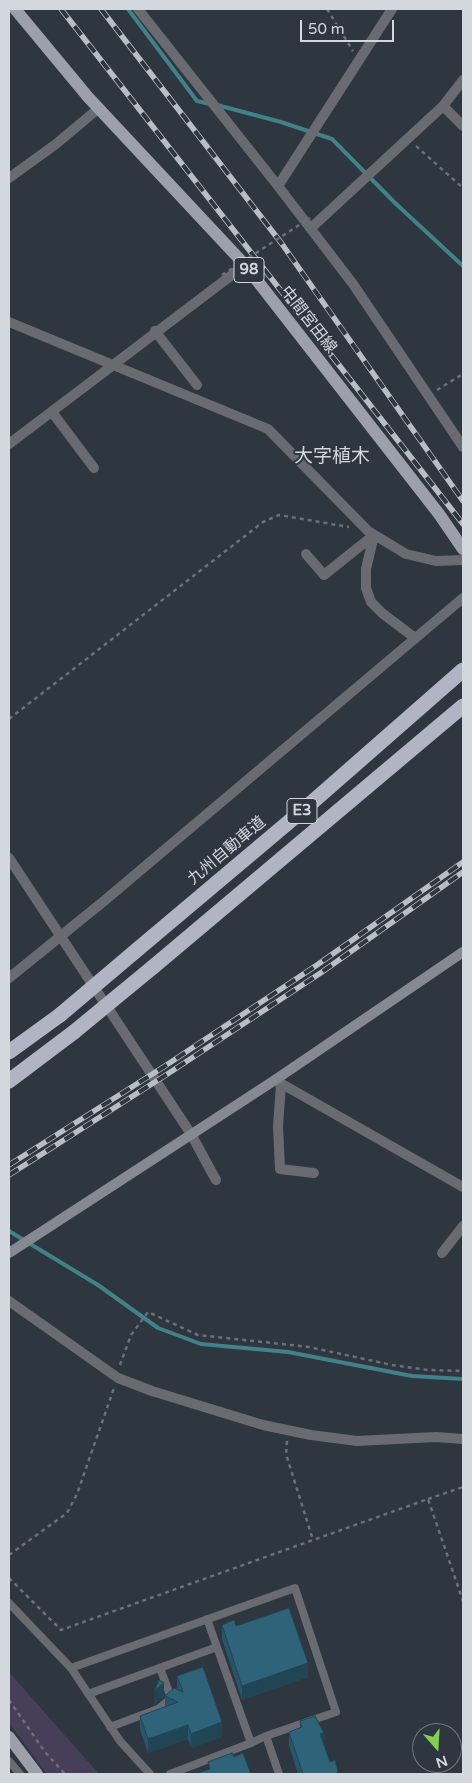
<!DOCTYPE html>
<html>
<head>
<meta charset="utf-8">
<style>
	body { margin:0 }
	#map { position:relative; width:472px; height:1783px; overflow:hidden; background:#2e3640; font-family:"Varela Round",sans-serif }
	canvas { display:block }
	.frame { position:absolute; inset:0; border:10px solid #d2d8de; pointer-events:none }
	.north { position:absolute; left:412px; top:1723px; width:50px; height:50px; box-sizing:border-box; background:#2e3640; border:1px solid #70777f; border-radius:50%; rotate:161deg; font-size:14px; font-weight:700; line-height:20px; text-align:center; color:#d2d8de }
	.north::after { content:''; display:block; margin:auto; width:18px; height:22px; background:#83d04e; clip-path:polygon(50% 0,100% 100%,50% 72%,0 100%) }
	.scale { position:absolute; left:300px; top:20px; width:94px; height:22px; box-sizing:border-box; border:2px solid #d2d8de; border-top:0; padding-left:6px; font-size:15px; line-height:18px; white-space:nowrap; color:#d2d8de; -webkit-text-stroke:4px #2e3640; paint-order:stroke }
</style>
</head>
<body>
<div id="map">
<canvas width="472" height="1783"></canvas>
<div class="frame"></div>
<div class="north">N</div>
<div class="scale">50 m</div>
</div>
<script>
const context = document.querySelector('canvas').getContext('2d');
context.lineJoin = 'round';
function fillPath(path, color) { context.fillStyle = color; context.fill(path, 'evenodd'); }
const shape = rows => new Path2D(rows.map(r => 'M' + r).join(''));
function trace(path, color, width, dash) { context.strokeStyle = color; context.lineWidth = width; context.lineCap = dash ? 'butt' : 'round'; context.setLineDash(dash || []); context.stroke(path); }
function drawText(font, color, halo, rows, align = 'center') {
  context.font = font + ' "Varela Round","Noto Sans JP",sans-serif'; context.lineWidth = 4; context.setLineDash([]); context.textBaseline = 'middle'; context.strokeStyle = halo; context.fillStyle = color; for (const [text, x, y, turn = 0] of rows) {
    context.save(); context.translate(x, y); context.rotate((+turn || 0) * Math.PI / 180); context.textAlign = isNaN(turn) ? turn : align; if (halo) context.strokeText(text, 0, 0); context.fillText(text, 0, 0); context.restore();
  }
}
const green = shape([
	[9,1672,99,1774,47,1774,9,1723]
]);
const stream = shape([
	[128,9,197,101,210,104],
	[217,105,281,122,332,139,394,202,463,266],
	[9,1231,98,1285,158,1328,201,1344,288,1352,412,1376,463,1379]
]);
const path = shape([
	[327,9,353,51],
	[416,146,463,188],
	[437,390,463,374],
	[9,719,263,522,279,515,349,527],
	[120,1365,131,1335,148,1312,198,1335,309,1347,392,1365,428,1370,463,1371],
	[287,1441,286,1454,313,1540],
	[428,1499,463,1487],
	[9,1555,67,1513,77,1494,114,1388],
	[9,1578,61,1630,428,1499,463,1601],
	[9,1700,45,1752,65,1774]
]);
const lane = shape([
	[9,1603,71,1668,295,1588,336,1712,266,1736,279,1774],
	[207,1619,251,1743,266,1736],
	[71,1668,120,1741,150,1774],
	[88,1694,217,1647],
	[110,1727,158,1709,169,1700,170,1695,160,1668],
	[9,1761,20,1774],
	[170,1774,251,1743]
]);
const street = shape([
	[138,9,278,186,353,284,463,447],
	[443,106,463,126],
	[9,178,56,144,99,108],
	[278,186,392,9],
	[311,228,443,106,463,80],
	[9,322,268,429,368,531,406,554,436,561,463,560],
	[155,331,197,385],
	[52,412,94,468],
	[9,444,245,265],
	[374,535,366,569,366,588,371,602,382,613,415,638],
	[306,554,324,575,374,535],
	[9,858,191,1134,216,1180],
	[9,978,104,901,463,598],
	[275,1080,463,1187],
	[281,1084,278,1126,280,1169,314,1173],
	[442,1253,463,1226],
	[9,1301,118,1378,152,1391,263,1425,311,1435,357,1441,436,1437,463,1439]
]);
const secondary = shape([
	[9,1253,275,1080,463,952]
]);
const primary = shape([
	[15,9,88,97,245,265,439,514,463,549],
	[9,1737,37,1774]
]);
const highway = shape([
	[138,949,309,805,463,670],
	[153,967,463,706],
	[9,1052,60,1015],
	[9,1081,74,1032]
]);
const rail = shape([
	[61,9,463,524],
	[101,9,282,244,463,501],
	[9,1165,165,1066,317,965,463,862],
	[9,1175,169,1073,322,972,463,872]
]);
const pathBridge = shape([
	[222,275,310,218]
]);
const highwayBridge = shape([
	[60,1015,138,949],
	[74,1032,153,967]
]);
const wall = shape([
	[222,1625,236,1626,308,1677,242,1700,222,1639],
	[177,1676,222,1737,191,1748,188,1739,148,1753,140,1730,140,1716,165,1707,165,1696,177,1689],
	[300,1721,324,1744,330,1762,338,1774,298,1774,289,1746,289,1732,300,1728]
]);
const shadedWall = shape([
	[308,1663,308,1677,242,1700,242,1686],
	[164,1683,164,1697,154,1705,154,1691],
	[222,1722,222,1737,191,1748,191,1734],
	[188,1725,188,1739,148,1753,148,1739],
	[324,1733,324,1747,320,1734]
]);
const building = shape([
	[289,1608,308,1663,242,1686,222,1625,234,1620,236,1626,289,1608],
	[203,1667,222,1722,191,1734,188,1725,148,1739,140,1716,178,1702,165,1696,174,1688,183,1692,177,1676,203,1667],
	[159,1680,164,1683,154,1691,159,1680],
	[315,1716,324,1733,320,1734,330,1762,335,1760,338,1771,336,1774,303,1774,289,1732,302,1727,300,1721,315,1716],
	[232,1753,234,1757,243,1753,251,1774,194,1774,210,1769,208,1762,232,1753]
]);
const shields = [
	[249,270,30],
	[302,811,30]
];
const shieldNames = [
	["98",249,270],
	["E3",302,811]
];
const streetNames = [
	["中間宮田線",308,320,52],
	["九州自動車道",227,851,-40]
];
const quarterNames = [
	["大字植木",332,457]
];
fillPath(green, '#473e5a');
trace(stream, '#418188', 4);
trace(path, '#6a7179', 2.5, [4, 4]);
trace(lane, '#6a6b71', 8);
trace(street, '#6a6b71', 10);
trace(secondary, '#878992', 10);
trace(primary, '#9d9fab', 12);
trace(highway, '#b1b4c2', 15);
trace(rail, '#b8bec4', 5.5);
trace(rail, '#2e3640', 4, [11]);
trace(pathBridge, '#6a7179', 2.5, [4, 4]);
trace(highwayBridge, '#b1b4c2', 15);
fillPath(wall, '#285569');
fillPath(shadedWall, '#204555');
fillPath(building, '#2e637a');
trace(building, '#204555', 1);
for (const [x, y, w] of shields) { const box = new Path2D(); box.roundRect(x - w / 2, y - 12.5, w, 25, 4); context.fillStyle = '#2e3640'; context.fill(box); trace(box, '#d2d8de', 1); }
drawText('bold 15px', '#d2d8de', null, shieldNames);
drawText('16px', '#d2d8de', '#2e3640', streetNames);
drawText('19px', '#d2d8de', '#2e3640', quarterNames);
</script>
</body>
</html>
